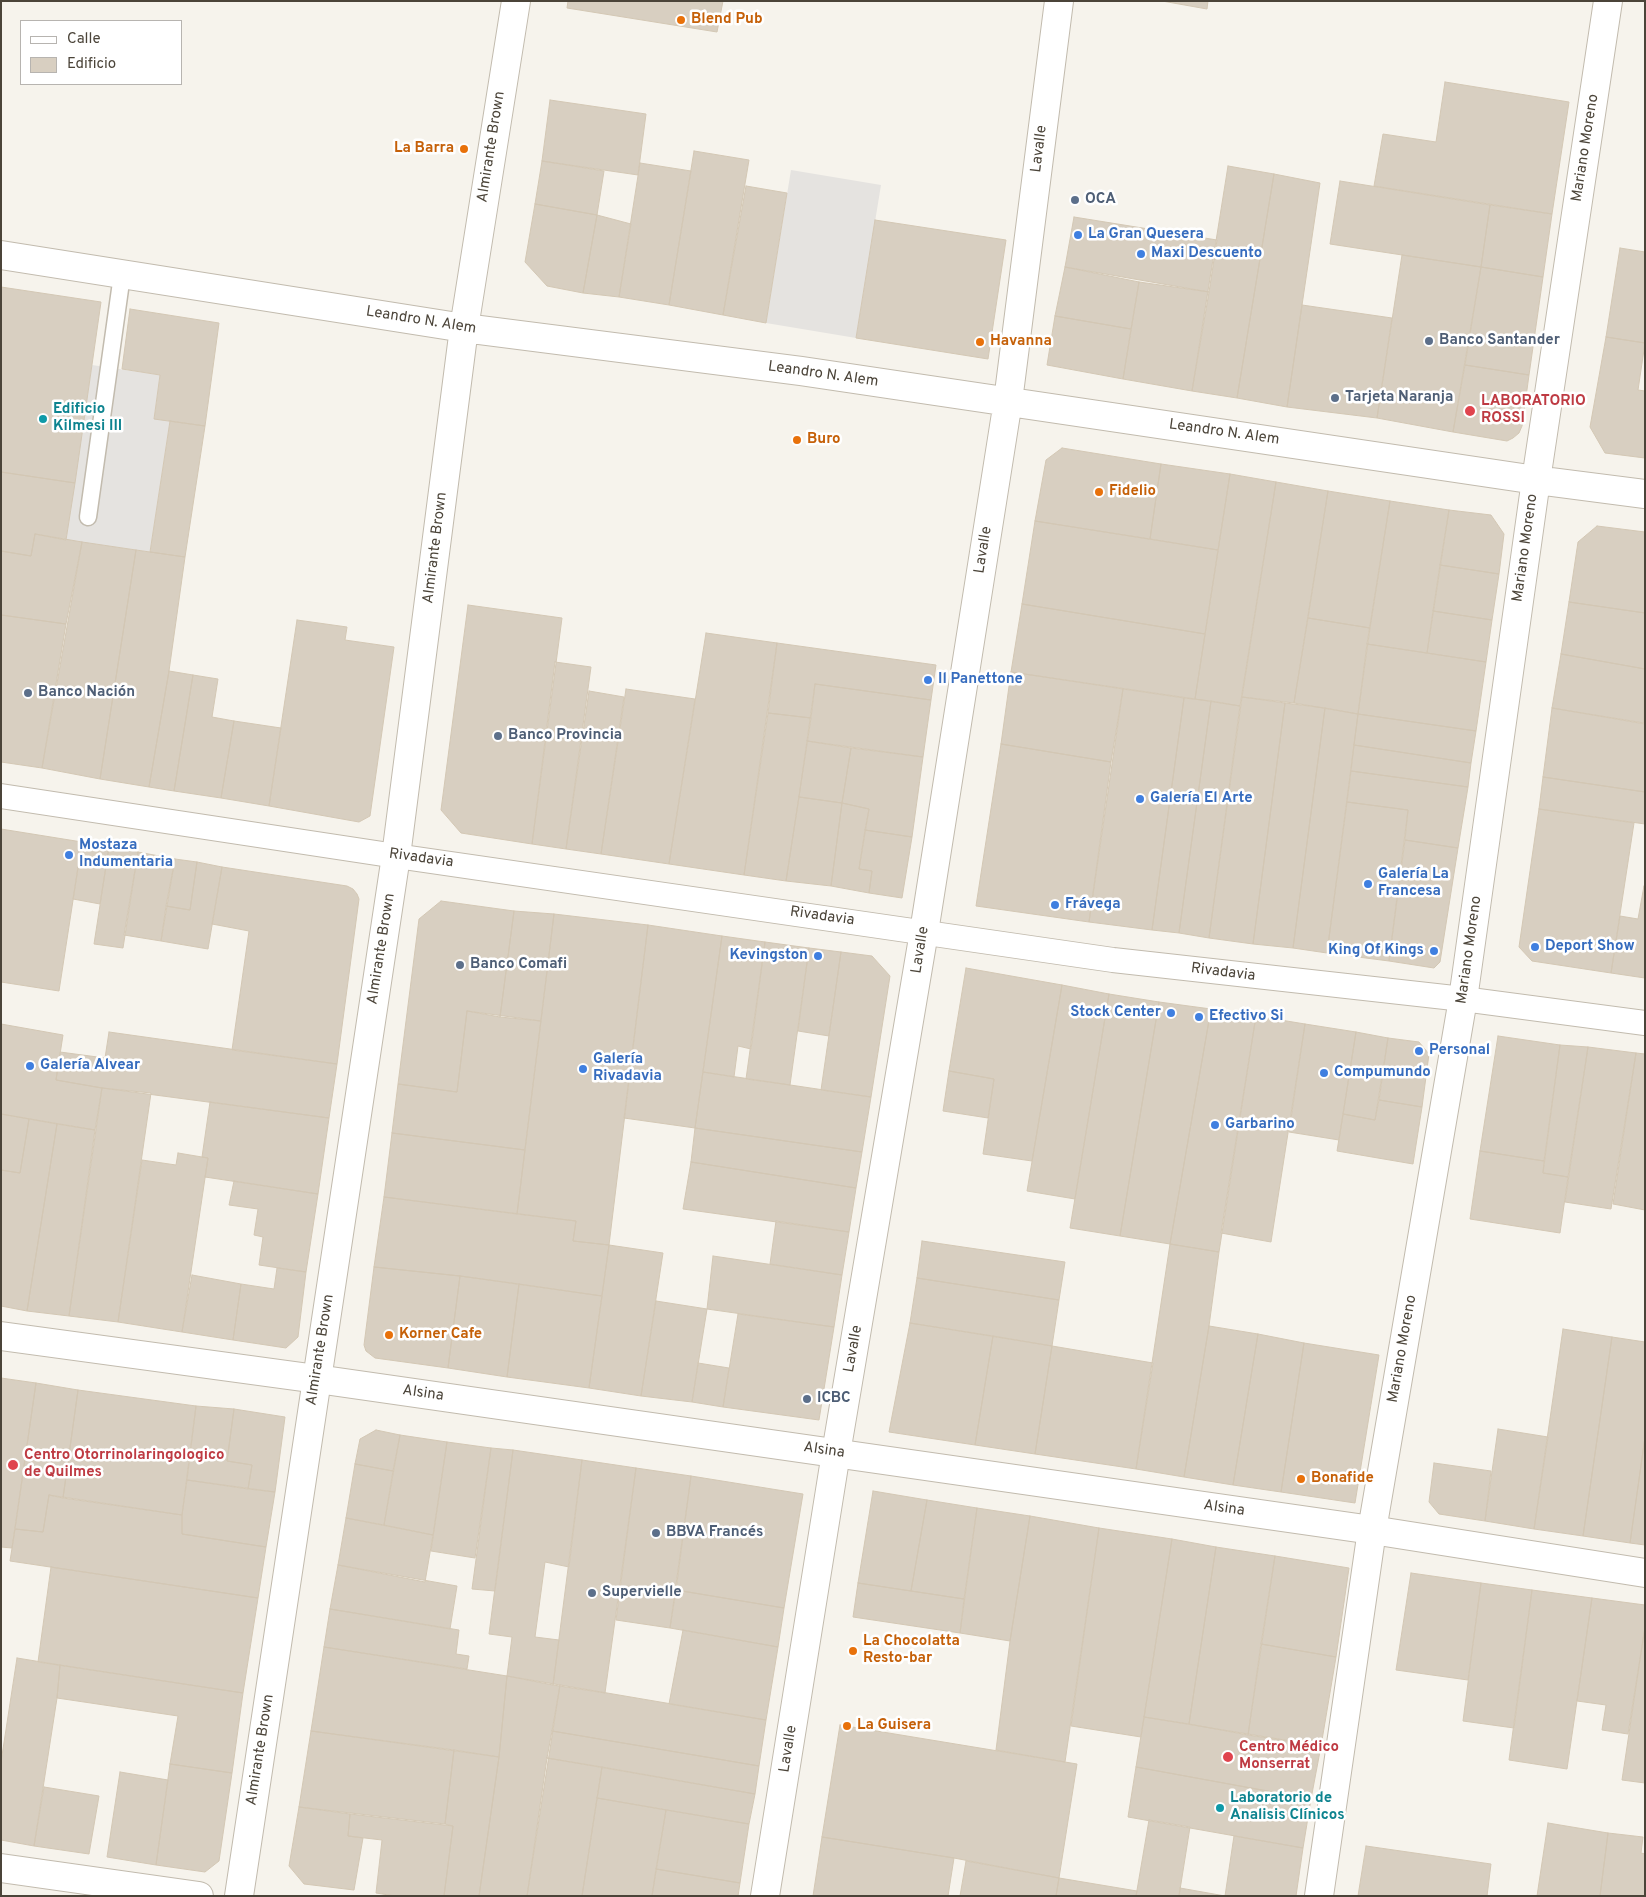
<!DOCTYPE html>
<html>
<head>
<meta charset="utf-8">
<style>
	body { margin:0 }
	#map { position:relative; width:1646px; height:1897px; overflow:hidden; background:#f6f3ec; font-family:Overpass,sans-serif }
	canvas { display:block }
	.frame { position:absolute; inset:0; border:2px solid #4b4439; pointer-events:none }
	.legend { position:absolute; left:20px; top:20px; width:162px; height:65px; box-sizing:border-box; background:#fff; border:1px solid #b7b4b0; margin:0; padding:6px 9px; list-style:none; font-size:15px; color:#4b4439 }
	.legend li { display:flex; align-items:center; gap:10px; height:25px }
	.legend b { width:25px; border:1px solid #b7b4b0 }
</style>
</head>
<body>
<div id="map">
<canvas width="1646" height="1897"></canvas>
<div class="frame"></div>
<ul class="legend">
<li><b style="height:6px;background:#fff"></b>Calle</li>
<li><b style="height:14px;background:#d8cfc1"></b>Edificio</li>
</ul>
</div>
<script>
const context = document.querySelector('canvas').getContext('2d');
context.lineJoin = 'round';
function fillPath(path, color) { context.fillStyle = color; context.fill(path, 'evenodd'); }
const shape = rows => new Path2D(rows.map(r => 'M' + r).join(''));
function trace(path, color, width, dash) { context.strokeStyle = color; context.lineWidth = width; context.lineCap = dash ? 'butt' : 'round'; context.setLineDash(dash || []); context.stroke(path); }
function drawText(font, color, halo, rows, align = 'center') {
  context.font = font + ' Overpass,sans-serif'; context.lineWidth = 5; context.setLineDash([]); context.textBaseline = 'middle'; context.strokeStyle = halo; context.fillStyle = color; for (const [text, x, y, turn = 0] of rows) {
    context.save(); context.translate(x, y); context.rotate((+turn || 0) * Math.PI / 180); context.textAlign = isNaN(turn) ? turn : align; if (halo) context.strokeText(text, 0, 0); context.fillText(text, 0, 0); context.restore();
  }
}
const parking = shape([
	[791,170,881,185,856,338,766,323],
	[92,365,160,375,154,418,170,421,150,552,66,540]
]);
const building = shape([
	[568,1,723,1,717,32,567,8,568,1],
	[1162,1,1208,1,1207,9,1162,1],
	[1445,82,1569,102,1552,214,1374,186,1383,134,1436,142,1445,82],
	[550,100,646,114,638,175,542,161,550,100],
	[694,151,749,160,723,315,669,305,694,151],
	[542,161,604,171,597,215,535,204,542,161],
	[640,163,691,171,669,305,619,297,640,163],
	[1228,166,1274,174,1237,398,1192,391,1228,166],
	[1274,174,1320,183,1287,407,1237,398,1274,174],
	[1340,181,1490,205,1481,267,1330,244,1340,181],
	[746,186,787,193,766,323,723,315,746,186],
	[535,204,597,215,583,293,547,286,525,262,535,204],
	[1490,205,1552,214,1543,277,1481,267,1490,205],
	[597,215,631,224,619,297,583,293,597,215],
	[1074,217,1217,240,1209,292,1065,267,1074,217],
	[875,220,1006,240,988,359,856,338,875,220],
	[1620,248,1645,252,1645,343,1606,337,1620,248],
	[1402,255,1481,267,1453,432,1377,418,1402,255],
	[1065,267,1139,282,1131,329,1055,316,1065,267],
	[1481,267,1543,277,1529,375,1465,365,1481,267],
	[1139,282,1209,292,1192,391,1123,379,1139,282],
	[1,287,101,302,75,483,1,472,1,287],
	[1302,305,1392,318,1377,418,1287,407,1302,305],
	[130,309,219,323,205,426,154,419,160,375,122,369,130,309],
	[1055,316,1131,329,1123,379,1047,365,1055,316],
	[1606,337,1645,343,1638,390,1645,391,1645,458,1605,453,1590,427,1606,337],
	[1465,365,1529,375,1522,426,1519,433,1513,438,1507,441,1453,432,1465,365],
	[170,421,205,426,185,557,150,552,170,421],
	[1062,448,1161,464,1150,539,1035,521,1046,460,1062,448],
	[1161,464,1230,474,1218,550,1150,539,1161,464],
	[1,472,75,483,66,540,35,534,31,556,1,551,1,472],
	[1230,474,1276,482,1240,706,1195,699,1230,474],
	[1276,482,1328,491,1294,703,1242,697,1276,482],
	[1328,491,1390,501,1370,628,1308,618,1328,491],
	[1390,501,1449,510,1427,653,1367,644,1390,501],
	[1449,510,1491,515,1504,534,1499,574,1440,565,1449,510],
	[1035,521,1218,550,1205,634,1022,604,1035,521],
	[1597,526,1645,532,1645,613,1569,602,1578,542,1597,526],
	[35,534,82,542,66,624,1,615,1,551,31,556,35,534],
	[82,542,136,550,100,779,42,768,82,542],
	[136,550,185,557,169,671,149,787,100,779,136,550],
	[1440,565,1499,574,1492,620,1433,611,1440,565],
	[1569,602,1645,613,1645,669,1561,654,1569,602],
	[1022,604,1205,634,1195,699,1011,672,1022,604],
	[468,605,562,618,532,844,461,833,441,810,468,605],
	[1433,611,1492,620,1486,662,1427,653,1433,611],
	[1,615,66,624,42,768,1,762,1,615],
	[1308,618,1370,628,1358,714,1294,703,1308,618],
	[297,620,347,627,345,640,394,647,370,816,359,822,269,806,297,620],
	[706,633,777,643,744,875,669,864,706,633],
	[777,643,936,665,931,700,815,684,811,718,768,713,777,643],
	[1367,644,1486,662,1476,731,1358,714,1367,644],
	[1561,654,1645,669,1644,723,1552,708,1561,654],
	[555,662,591,667,566,849,532,844,555,662],
	[169,671,193,675,174,791,149,787,169,671],
	[1011,672,1123,689,1111,762,1001,744,1011,672],
	[193,675,218,679,212,717,234,721,221,798,174,791,193,675],
	[815,684,931,700,923,757,807,741,815,684],
	[626,689,695,699,669,864,601,854,626,689],
	[1123,689,1184,698,1152,930,1089,922,1123,689],
	[589,691,624,697,601,854,566,849,589,691],
	[1242,697,1285,703,1253,944,1209,938,1242,697],
	[1184,698,1211,701,1179,933,1152,930,1184,698],
	[1211,701,1240,706,1209,938,1179,933,1211,701],
	[1285,703,1325,708,1293,948,1253,944,1285,703],
	[1325,708,1358,714,1327,953,1293,948,1325,708],
	[1552,708,1645,724,1645,792,1543,777,1552,708],
	[768,713,811,718,786,881,744,875,768,713],
	[1358,714,1476,731,1471,763,1354,745,1358,714],
	[234,721,281,728,269,806,221,798,234,721],
	[807,741,851,748,842,803,799,797,807,741],
	[1001,744,1111,762,1089,922,976,906,1001,744],
	[1354,745,1471,763,1468,787,1351,771,1354,745],
	[851,748,923,757,912,837,865,830,869,809,842,803,851,748],
	[1351,771,1468,787,1458,848,1405,840,1408,810,1347,802,1351,771],
	[1543,777,1645,792,1645,824,1539,809,1543,777],
	[799,797,842,803,831,886,786,881,799,797],
	[1347,802,1408,810,1389,961,1327,953,1347,802],
	[842,803,869,809,859,869,872,871,869,893,831,886,842,803],
	[1539,809,1634,823,1611,973,1532,961,1519,947,1539,809],
	[1,829,82,842,59,991,1,982,1,829],
	[865,830,912,837,902,898,869,893,872,871,859,869,865,830],
	[1405,840,1458,848,1440,962,1434,968,1389,961,1405,840],
	[82,842,109,847,100,904,73,899,82,842],
	[109,847,138,852,123,948,94,944,109,847],
	[138,852,175,859,161,941,124,935,138,852],
	[175,859,197,862,190,910,166,906,175,859],
	[197,862,222,867,208,949,161,941,166,906,190,910,197,862],
	[222,867,347,886,353,889,357,894,359,899,337,1064,232,1050,249,931,212,924,222,867],
	[1644,886,1645,978,1611,973,1620,916,1638,919,1644,886],
	[441,901,514,911,500,1017,467,1011,457,1092,398,1084,419,919,441,901],
	[514,911,554,914,541,1021,500,1017,514,911],
	[554,914,648,925,609,1245,573,1241,576,1221,517,1214,554,914],
	[648,925,722,936,695,1128,624,1118,648,925],
	[722,936,765,942,751,1049,738,1046,734,1077,703,1072,722,936],
	[765,942,809,948,790,1085,746,1079,765,942],
	[809,948,841,952,829,1036,798,1031,809,948],
	[841,952,872,956,890,976,871,1097,821,1090,841,952],
	[966,968,1062,985,1032,1161,983,1154,994,1079,949,1071,966,968],
	[1062,985,1109,994,1075,1199,1027,1191,1062,985],
	[1109,994,1159,1002,1120,1236,1070,1228,1109,994],
	[1159,1002,1211,1009,1170,1244,1120,1236,1159,1002],
	[1211,1009,1256,1016,1219,1252,1170,1244,1211,1009],
	[467,1011,541,1021,525,1150,392,1133,398,1084,457,1092,467,1011],
	[1256,1016,1305,1024,1271,1242,1221,1233,1256,1016],
	[1,1024,63,1035,56,1080,102,1088,95,1130,1,1114,1,1024],
	[1305,1024,1356,1032,1339,1140,1289,1132,1305,1024],
	[109,1032,337,1064,329,1118,102,1088,56,1080,60,1052,105,1058,109,1032],
	[1356,1032,1388,1038,1375,1120,1343,1114,1356,1032],
	[1498,1036,1560,1045,1544,1161,1480,1151,1498,1036],
	[1388,1038,1419,1042,1429,1054,1422,1107,1379,1100,1388,1038],
	[1560,1045,1588,1047,1568,1177,1543,1173,1560,1045],
	[1588,1047,1636,1053,1611,1209,1565,1202,1588,1047],
	[1636,1053,1645,1054,1645,1210,1613,1204,1636,1053],
	[949,1071,994,1079,988,1118,943,1111,949,1071],
	[703,1072,871,1097,862,1152,695,1128,703,1072],
	[102,1088,151,1093,118,1322,69,1316,102,1088],
	[1379,1100,1422,1107,1413,1164,1337,1151,1343,1114,1375,1120,1379,1100],
	[210,1102,329,1118,318,1194,205,1177,208,1158,202,1157,210,1102],
	[1,1114,29,1119,20,1173,1,1170,1,1114],
	[29,1119,57,1124,27,1311,1,1306,1,1170,20,1173,29,1119],
	[57,1124,95,1130,69,1316,27,1311,57,1124],
	[695,1128,862,1152,856,1188,691,1162,695,1128],
	[392,1133,525,1150,517,1214,384,1197,392,1133],
	[1480,1151,1544,1161,1543,1173,1568,1177,1560,1233,1470,1219,1480,1151],
	[178,1153,208,1158,182,1332,118,1322,142,1160,176,1165,178,1153],
	[691,1162,856,1188,849,1232,683,1209,691,1162],
	[234,1181,318,1194,306,1272,259,1265,263,1237,254,1235,258,1209,229,1205,234,1181],
	[384,1197,576,1221,573,1241,609,1245,602,1296,460,1276,374,1267,384,1197],
	[776,1221,849,1232,842,1275,770,1264,776,1221],
	[922,1241,1065,1262,1059,1300,917,1278,922,1241],
	[1170,1244,1219,1252,1209,1326,1184,1477,1136,1469,1170,1244],
	[609,1245,663,1253,641,1396,589,1388,609,1245],
	[713,1256,842,1275,834,1327,707,1309,713,1256],
	[374,1267,460,1276,448,1368,375,1358,366,1351,364,1345,374,1267],
	[277,1268,306,1272,298,1337,286,1348,233,1340,241,1284,274,1289,277,1268],
	[192,1275,241,1284,233,1340,182,1332,192,1275],
	[460,1276,519,1284,507,1377,448,1368,460,1276],
	[917,1278,1059,1300,1052,1346,910,1323,917,1278],
	[519,1284,602,1296,589,1388,507,1377,519,1284],
	[656,1301,707,1309,692,1402,641,1396,656,1301],
	[738,1314,834,1327,819,1420,723,1407,738,1314],
	[910,1323,993,1336,975,1445,889,1432,910,1323],
	[1209,1326,1258,1334,1233,1485,1184,1477,1209,1326],
	[1563,1329,1612,1337,1583,1536,1534,1529,1563,1329],
	[1258,1334,1304,1343,1281,1492,1233,1485,1258,1334],
	[993,1336,1052,1346,1035,1454,975,1445,993,1336],
	[1612,1337,1645,1342,1645,1437,1630,1543,1583,1536,1612,1337],
	[1304,1343,1379,1355,1355,1503,1281,1492,1304,1343],
	[1052,1346,1153,1363,1136,1469,1035,1454,1052,1346],
	[698,1363,729,1368,723,1407,692,1402,698,1363],
	[1,1378,36,1383,12,1548,1,1547,1,1378],
	[36,1383,78,1390,63,1498,49,1495,43,1532,15,1529,36,1383],
	[78,1390,196,1406,182,1515,63,1498,78,1390],
	[196,1406,234,1409,227,1461,252,1465,248,1489,187,1480,196,1406],
	[234,1409,285,1417,275,1492,248,1489,252,1465,227,1461,234,1409],
	[1498,1429,1548,1437,1534,1529,1485,1521,1498,1429],
	[376,1430,400,1435,393,1471,355,1464,360,1439,376,1430],
	[400,1435,447,1442,433,1535,384,1525,400,1435],
	[1645,1437,1645,1545,1630,1543,1645,1437],
	[447,1442,491,1448,475,1558,431,1551,447,1442],
	[491,1448,513,1450,495,1591,472,1589,491,1448],
	[513,1450,582,1460,569,1567,545,1562,535,1637,559,1640,553,1685,507,1676,512,1637,489,1634,513,1450],
	[582,1460,636,1468,605,1693,553,1685,582,1460],
	[1434,1463,1491,1471,1485,1521,1439,1514,1429,1502,1434,1463],
	[355,1464,393,1471,384,1525,346,1518,355,1464],
	[636,1468,691,1476,670,1628,616,1620,636,1468],
	[691,1476,803,1494,784,1608,676,1590,691,1476],
	[187,1480,275,1492,266,1547,182,1534,182,1515,187,1480],
	[873,1491,927,1500,911,1591,858,1583,873,1491],
	[49,1495,182,1515,182,1534,266,1547,258,1598,10,1561,15,1529,43,1532,49,1495],
	[927,1500,977,1508,964,1599,911,1591,927,1500],
	[977,1508,1030,1516,1010,1641,960,1633,977,1508],
	[1030,1516,1099,1528,1065,1762,996,1750,1010,1641,1030,1516],
	[346,1518,433,1535,425,1582,338,1565,346,1518],
	[1099,1528,1172,1539,1141,1737,1071,1726,1099,1528],
	[1172,1539,1216,1547,1189,1724,1144,1717,1172,1539],
	[1216,1547,1275,1556,1248,1735,1189,1724,1216,1547],
	[1275,1556,1349,1568,1336,1657,1261,1644,1275,1556],
	[338,1565,457,1586,450,1629,330,1609,338,1565],
	[51,1567,258,1598,243,1693,38,1662,51,1567],
	[1411,1573,1481,1583,1468,1680,1396,1670,1411,1573],
	[858,1583,964,1599,960,1633,853,1617,858,1583],
	[1481,1583,1532,1590,1514,1728,1463,1721,1481,1583],
	[676,1590,784,1608,778,1647,670,1628,676,1590],
	[1532,1590,1592,1598,1567,1769,1509,1760,1532,1590],
	[1592,1598,1645,1605,1645,1627,1628,1734,1602,1730,1606,1705,1577,1701,1592,1598],
	[330,1609,459,1630,456,1654,469,1656,467,1669,324,1647,330,1609],
	[1645,1627,1645,1783,1622,1780,1645,1627],
	[683,1630,778,1647,766,1720,669,1704,683,1630],
	[1261,1644,1336,1657,1321,1746,1248,1735,1261,1644],
	[324,1647,507,1676,499,1757,311,1731,324,1647],
	[17,1658,60,1665,57,1698,34,1846,1,1840,1,1762,17,1658],
	[60,1665,243,1693,232,1773,170,1764,178,1716,57,1698,60,1665],
	[507,1676,560,1685,527,1896,479,1896,499,1757,507,1676],
	[560,1685,766,1720,759,1766,552,1731,560,1685],
	[1144,1717,1321,1746,1311,1799,1136,1767,1144,1717],
	[840,1725,1077,1764,1059,1878,954,1858,822,1837,840,1725],
	[311,1731,454,1750,445,1824,299,1807,311,1731],
	[552,1731,759,1766,755,1794,547,1758,552,1731],
	[454,1750,499,1757,479,1896,444,1896,453,1826,445,1824,454,1750],
	[547,1758,602,1767,582,1896,527,1896,547,1758],
	[170,1764,232,1773,219,1861,205,1872,156,1865,170,1764],
	[602,1767,755,1794,749,1824,597,1798,602,1767],
	[1136,1767,1311,1799,1303,1848,1128,1817,1136,1767],
	[120,1772,168,1780,156,1865,107,1857,120,1772],
	[44,1787,99,1796,89,1854,34,1846,44,1787],
	[597,1798,666,1810,652,1896,582,1896,597,1798],
	[299,1807,350,1814,348,1836,363,1838,354,1890,304,1884,289,1866,299,1807],
	[666,1810,749,1824,740,1883,656,1869,666,1810],
	[350,1814,453,1826,444,1896,395,1896,376,1893,382,1840,348,1836,350,1814],
	[1149,1820,1190,1827,1179,1896,1136,1896,1149,1820],
	[1548,1823,1608,1833,1600,1896,1537,1896,1548,1823],
	[1608,1833,1643,1837,1641,1853,1645,1854,1645,1896,1600,1896,1608,1833],
	[1234,1836,1303,1848,1296,1896,1225,1896,1234,1836],
	[822,1837,954,1858,948,1896,813,1896,822,1837],
	[1366,1846,1491,1864,1487,1896,1358,1896,1366,1846],
	[966,1861,1059,1878,1056,1896,960,1896,966,1861],
	[656,1869,740,1883,738,1896,652,1896,656,1869],
	[1059,1878,1137,1891,1136,1896,1056,1896,1059,1878],
	[1180,1888,1225,1896,1226,1896,1179,1896,1180,1888]
]);
const service = shape([
	[88,517,122,275]
]);
const pedestrian = shape([
	[1,796,396,856,1113,960,1463,999,1645,1023]
]);
const minor = shape([
	[1,255,464,328,801,371,1536,480,1645,494],
	[1,1868,199,1896],
	[239,1896,396,856,464,328,516,1],
	[765,1896,836,1453,924,932,1008,401,1059,1],
	[1319,1896,1372,1530,1463,999,1536,480,1608,1]
]);
const tertiary = shape([
	[1,1336,317,1379,1372,1530,1645,1573]
]);
const markers = [
	[681,20,5,"#e8710a"],
	[464,149,5,"#e8710a"],
	[1075,200,5,"#5c6f8a"],
	[1078,235,5,"#3f7fe0"],
	[1141,254,5,"#3f7fe0"],
	[1429,341,5,"#5c6f8a"],
	[980,342,5,"#e8710a"],
	[1335,398,5,"#5c6f8a"],
	[1470,411,6,"#e0444e"],
	[43,419,5,"#0f9aa8"],
	[797,440,5,"#e8710a"],
	[1099,492,5,"#e8710a"],
	[928,680,5,"#3f7fe0"],
	[28,693,5,"#5c6f8a"],
	[498,736,5,"#5c6f8a"],
	[1140,799,5,"#3f7fe0"],
	[69,855,5,"#3f7fe0"],
	[1368,884,5,"#3f7fe0"],
	[1055,905,5,"#3f7fe0"],
	[1535,947,5,"#3f7fe0"],
	[1434,951,5,"#3f7fe0"],
	[818,956,5,"#3f7fe0"],
	[460,965,5,"#5c6f8a"],
	[1171,1013,5,"#3f7fe0"],
	[1199,1017,5,"#3f7fe0"],
	[1419,1051,5,"#3f7fe0"],
	[30,1066,5,"#3f7fe0"],
	[583,1069,5,"#3f7fe0"],
	[1324,1073,5,"#3f7fe0"],
	[1215,1125,5,"#3f7fe0"],
	[389,1335,5,"#e8710a"],
	[807,1399,5,"#5c6f8a"],
	[13,1465,6,"#e0444e"],
	[1301,1479,5,"#e8710a"],
	[656,1533,5,"#5c6f8a"],
	[592,1593,5,"#5c6f8a"],
	[853,1651,5,"#e8710a"],
	[847,1726,5,"#e8710a"],
	[1228,1757,6,"#e0444e"],
	[1220,1808,5,"#0f9aa8"]
];
const foodNames = [
	["Blend Pub",691,20],
	["La Barra",454,149,"right"],
	["Havanna",990,342],
	["Buro",807,440],
	["Fidelio",1109,492],
	["Korner Cafe",399,1335],
	["Bonafide",1311,1479],
	["La Chocolatta",863,1642],
	["Resto-bar",863,1659],
	["La Guisera",857,1726]
];
const streetNames = [
	["Almirante Brown",492,147,-81],
	["Mariano Moreno",1586,148,-81],
	["Lavalle",1040,149,-83],
	["Leandro N. Alem",421,321,9],
	["Leandro N. Alem",823,375,8],
	["Leandro N. Alem",1224,433,8],
	["Almirante Brown",436,548,-83],
	["Mariano Moreno",1526,548,-82],
	["Lavalle",984,550,-81],
	["Rivadavia",421,859,8],
	["Rivadavia",822,917,8],
	["Almirante Brown",382,949,-81],
	["Lavalle",921,950,-81],
	["Mariano Moreno",1470,950,-82],
	["Rivadavia",1223,973,7],
	["Lavalle",854,1349,-80],
	["Mariano Moreno",1403,1349,-80],
	["Almirante Brown",321,1350,-81],
	["Alsina",423,1394,8],
	["Alsina",824,1451,8],
	["Alsina",1224,1509,8],
	["Lavalle",789,1749,-81],
	["Almirante Brown",261,1750,-81]
];
const serviceNames = [
	["OCA",1085,200],
	["Banco Santander",1439,341],
	["Tarjeta Naranja",1345,398],
	["Banco Nación",38,693],
	["Banco Provincia",508,736],
	["Banco Comafi",470,965],
	["ICBC",817,1399],
	["BBVA Francés",666,1533],
	["Supervielle",602,1593]
];
const shopNames = [
	["La Gran Quesera",1088,235],
	["Maxi Descuento",1151,254],
	["Il Panettone",938,680],
	["Galería El Arte",1150,799],
	["Mostaza",79,846],
	["Indumentaria",79,863],
	["Galería La",1378,875],
	["Francesa",1378,892],
	["Frávega",1065,905],
	["Deport Show",1545,947],
	["King Of Kings",1424,951,"right"],
	["Kevingston",808,956,"right"],
	["Stock Center",1161,1013,"right"],
	["Efectivo Si",1209,1017],
	["Personal",1429,1051],
	["Galería",593,1060],
	["Rivadavia",593,1077],
	["Galería Alvear",40,1066],
	["Compumundo",1334,1073],
	["Garbarino",1225,1125]
];
const healthNames = [
	["LABORATORIO",1481,402],
	["ROSSI",1481,419],
	["Centro Otorrinolaringologico",24,1456],
	["de Quilmes",24,1473],
	["Centro Médico",1239,1748],
	["Monserrat",1239,1765]
];
const cultureNames = [
	["Edificio",53,410],
	["Kilmesi III",53,427],
	["Laboratorio de",1230,1799],
	["Analisis Clínicos",1230,1816]
];
fillPath(parking, '#e5e3e0');
fillPath(building, '#d8cfc1');
trace(building, '#d3c7b4', 1);
trace(service, '#c2bbae', 19);
trace(pedestrian, '#c2bbae', 26);
trace(minor, '#c2bbae', 30);
trace(tertiary, '#c2bbae', 30);
trace(service, '#fff', 16);
trace(pedestrian, '#fff', 24);
trace(minor, '#fff', 28);
trace(tertiary, '#fff', 28);
for (const [x, y, r, color] of markers) { const dot = new Path2D(); dot.arc(x, y, r, 0, 2 * Math.PI); context.fillStyle = color; context.fill(dot); trace(dot, '#fff', 2); }
drawText('bold 15px', '#c56008', '#fff', foodNames, 'left');
drawText('15px', '#4b4439', '#fff', streetNames);
drawText('bold 15px', '#4e5e75', '#fff', serviceNames, 'left');
drawText('bold 15px', '#366cbe', '#fff', shopNames, 'left');
drawText('bold 15px', '#be3a42', '#fff', healthNames, 'left');
drawText('bold 15px', '#0d838f', '#fff', cultureNames, 'left');
</script>
</body>
</html>
